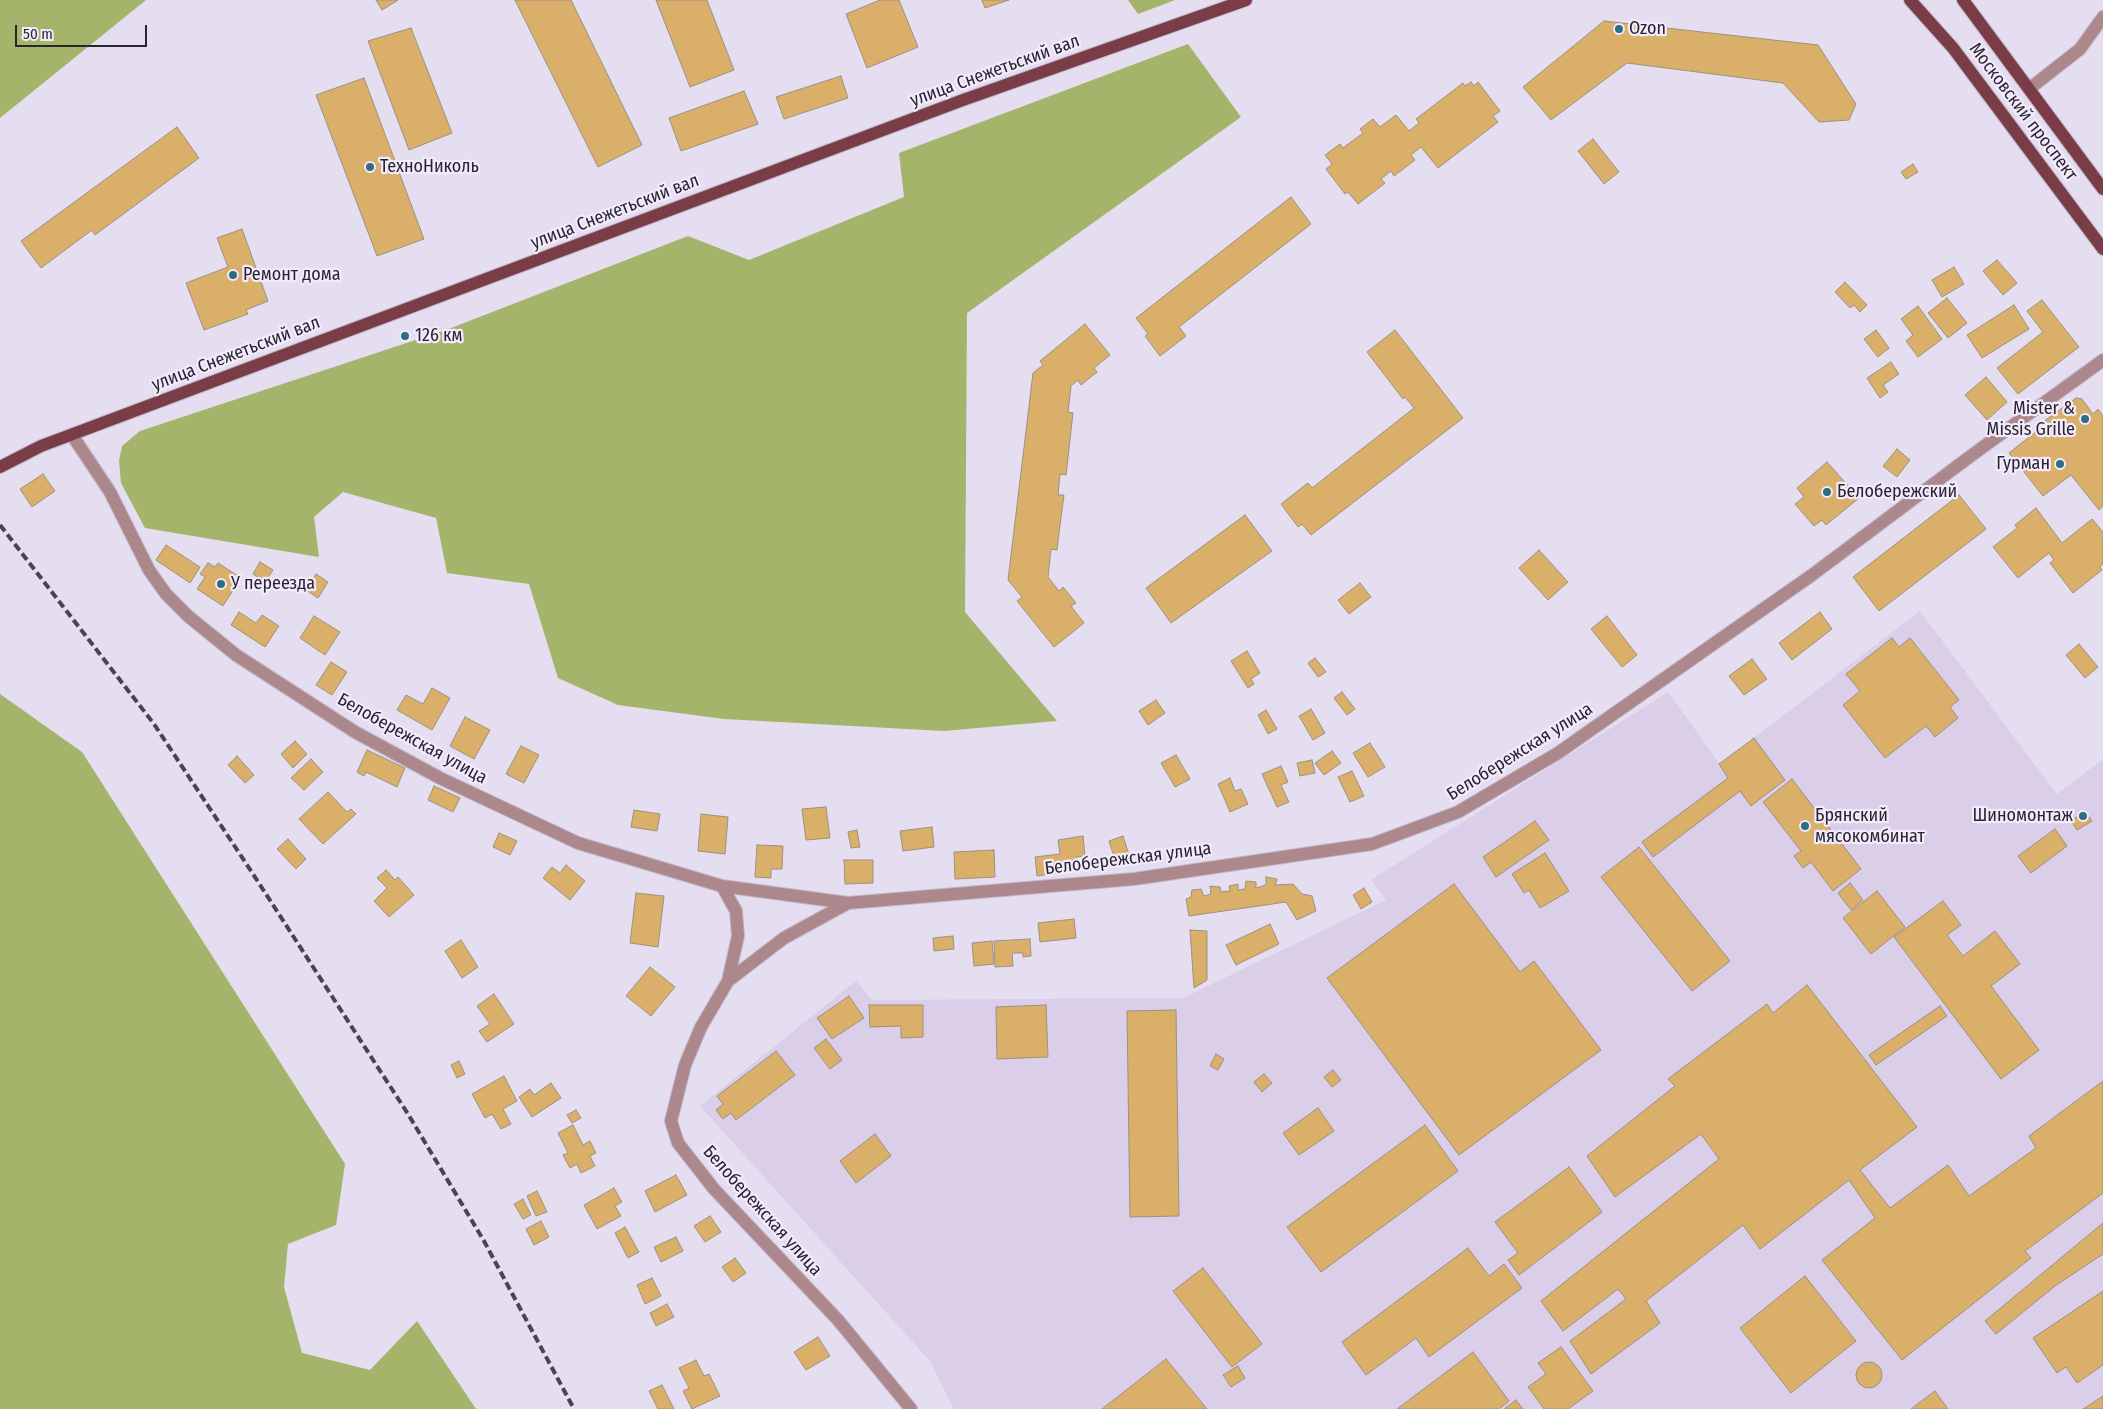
<!DOCTYPE html>
<html>
<head>
<meta charset="utf-8">
<style>
	body { margin:0 }
	#map { position:relative; width:2103px; height:1409px; overflow:hidden; background:#e5ddf0; font-family:"Fira Sans Condensed",sans-serif }
	canvas { display:block }
	.scale { position:absolute; left:15px; top:25px; width:132px; height:22px; box-sizing:border-box; border:2px solid #29252c; border-top:0; padding-left:6px; font-size:15px; line-height:18px; white-space:nowrap; color:#29252c; -webkit-text-stroke:4px #f3eafd; paint-order:stroke }
</style>
</head>
<body>
<div id="map">
<canvas width="2103" height="1409"></canvas>
<div class="scale">50 m</div>
</div>
<script>
const context = document.querySelector('canvas').getContext('2d');
context.lineJoin = 'round';
function fillPath(path, color) { context.fillStyle = color; context.fill(path, 'evenodd'); }
const shape = rows => new Path2D(rows.map(r => 'M' + r).join(''));
function trace(path, color, width, dash) { context.strokeStyle = color; context.lineWidth = width; context.lineCap = dash ? 'butt' : 'round'; context.setLineDash(dash || []); context.stroke(path); }
function drawText(font, color, halo, rows, align = 'center') {
  context.font = font + ' "Fira Sans Condensed",sans-serif'; context.lineWidth = 4.5; context.setLineDash([]); context.textBaseline = 'middle'; context.strokeStyle = halo; context.fillStyle = color; for (const [text, x, y, turn = 0] of rows) {
    context.save(); context.translate(x, y); context.rotate((+turn || 0) * Math.PI / 180); context.textAlign = isNaN(turn) ? turn : align; if (halo) context.strokeText(text, 0, 0); context.fillText(text, 0, 0); context.restore();
  }
}
const built = shape([
	[1920,611,2057,794,2103,759,2103,1409,954,1409,930,1361,700,1106,856,981,872,1000,1183,998,1386,900,1371,880,1668,692,1720,764]
]);
const forest = shape([
	[0,0,146,0,0,118],
	[1128,0,1175,0,1138,14],
	[1188,44,1241,117,967,313,965,612,1057,721,944,731,724,719,618,705,558,678,529,584,447,573,436,518,343,492,314,517,319,557,145,528,121,483,119,461,122,446,140,431,446,330,688,236,749,260,904,197,899,153],
	[0,694,82,752,345,1164,336,1225,288,1244,284,1287,302,1353,370,1370,417,1321,476,1409,0,1409]
]);
const building = shape([
	[376,0,398,0,382,10,376,0],
	[515,0,571,0,642,145,598,167,515,0],
	[656,0,707,0,734,70,690,87,656,0],
	[880,0,899,0,918,47,867,68,846,14,880,0],
	[982,0,1009,0,985,8,982,0],
	[1604,21,1818,45,1856,104,1849,120,1819,122,1783,83,1627,63,1551,120,1523,87,1604,21],
	[411,28,452,133,409,150,368,41,411,28],
	[841,76,848,98,784,119,776,97,841,76],
	[364,78,424,239,377,256,316,95,364,78],
	[1471,82,1474,86,1478,82,1500,111,1493,116,1498,122,1438,168,1421,147,1411,155,1415,160,1394,176,1391,171,1381,179,1385,183,1358,204,1348,192,1345,194,1326,169,1332,164,1325,155,1340,144,1343,148,1363,133,1360,129,1373,119,1380,127,1396,115,1409,131,1419,123,1416,119,1463,83,1465,86,1471,82],
	[744,91,758,124,681,151,669,118,744,91],
	[177,127,199,158,95,235,92,230,41,268,21,241,177,127],
	[1593,139,1619,172,1604,184,1578,151,1593,139],
	[1913,164,1918,172,1906,179,1901,172,1913,164],
	[1291,197,1311,224,1179,327,1186,336,1160,356,1145,336,1148,334,1136,318,1291,197],
	[242,229,268,301,246,310,248,314,204,330,186,283,228,267,217,238,242,229],
	[1997,260,2017,283,2003,295,1983,271,1997,260],
	[1954,267,1964,284,1942,297,1932,280,1954,267],
	[1845,282,1867,305,1860,312,1854,305,1850,308,1835,292,1845,282],
	[1947,298,1967,323,1948,338,1928,313,1947,298],
	[2042,300,2079,347,2018,394,1997,368,2043,332,2027,311,2042,300],
	[2014,305,2029,329,1982,358,1967,335,2014,305],
	[1918,306,1942,339,1918,357,1906,341,1913,335,1901,319,1918,306],
	[1085,324,1110,355,1094,368,1097,372,1081,385,1078,380,1071,386,1068,412,1073,413,1066,475,1060,474,1058,495,1064,495,1060,525,1057,550,1051,549,1048,577,1059,591,1063,587,1076,603,1071,606,1084,623,1054,647,1017,601,1022,597,1008,580,1033,373,1043,365,1040,361,1085,324],
	[1395,330,1463,418,1311,535,1302,524,1298,527,1281,504,1308,483,1312,488,1414,408,1405,397,1403,399,1367,352,1395,330],
	[1876,330,1889,348,1878,357,1864,339,1876,330],
	[1891,362,1899,374,1883,385,1888,392,1880,398,1867,378,1891,362],
	[1986,377,2007,402,1987,420,1965,395,1986,377],
	[2076,398,2082,399,2093,414,2098,409,2103,416,2103,506,2099,510,2071,475,2043,496,2009,453,2038,430,2036,427,2076,398],
	[1897,449,1910,460,1897,477,1883,466,1897,449],
	[1827,462,1859,498,1826,525,1822,520,1814,526,1795,504,1804,497,1797,488,1827,462],
	[43,474,55,491,32,507,20,489,43,474],
	[1959,495,1986,529,1879,611,1853,577,1959,495],
	[2036,508,2062,543,2092,519,2103,532,2103,564,2100,567,2102,570,2073,593,2050,563,2054,560,2049,553,2018,578,1993,547,2017,528,2015,525,2036,508],
	[1245,515,1272,551,1171,623,1146,588,1245,515],
	[166,545,200,567,190,583,156,560,166,545],
	[1539,550,1568,582,1548,600,1519,568,1539,550],
	[260,562,273,570,265,582,253,574,260,562],
	[208,563,215,567,218,563,241,578,223,606,197,589,205,577,200,574,208,563],
	[316,574,328,582,318,598,306,590,316,574],
	[1360,583,1371,597,1349,614,1338,600,1360,583],
	[239,612,256,623,262,615,279,626,265,647,231,625,239,612],
	[1820,612,1832,629,1792,660,1779,643,1820,612],
	[314,616,340,632,325,655,300,638,314,616],
	[1607,616,1637,655,1622,667,1591,629,1607,616],
	[1892,638,1899,647,1910,638,1959,700,1950,707,1958,718,1935,737,1926,726,1885,758,1843,705,1860,691,1846,674,1892,638],
	[2079,644,2098,667,2085,678,2066,655,2079,644],
	[1247,651,1260,673,1251,679,1254,684,1248,688,1231,661,1247,651],
	[1315,658,1326,672,1318,677,1308,663,1315,658],
	[1752,659,1767,679,1744,695,1729,676,1752,659],
	[331,662,347,672,332,695,316,685,331,662],
	[432,688,450,698,432,730,397,710,406,695,423,704,432,688],
	[1342,692,1355,709,1347,715,1334,698,1342,692],
	[1156,700,1165,713,1148,725,1139,711,1156,700],
	[1311,709,1325,733,1313,740,1299,716,1311,709],
	[1266,710,1277,729,1268,734,1258,715,1266,710],
	[465,717,490,730,474,759,450,746,465,717],
	[1754,738,1785,780,1751,806,1740,791,1653,857,1642,842,1728,778,1719,764,1754,738],
	[295,741,307,754,293,768,281,754,295,741],
	[1370,743,1385,767,1368,777,1353,753,1370,743],
	[521,746,539,755,524,783,506,774,521,746],
	[367,750,405,768,397,787,366,772,364,776,357,772,367,750],
	[1332,751,1341,763,1324,775,1315,763,1332,751],
	[1176,755,1190,779,1175,787,1161,763,1176,755],
	[237,756,254,775,245,783,228,765,237,756],
	[311,759,323,772,304,790,291,778,311,759],
	[1312,760,1315,773,1300,776,1297,763,1312,760],
	[1281,766,1288,782,1281,785,1289,802,1277,807,1262,774,1281,766],
	[1352,771,1364,796,1350,802,1338,777,1352,771],
	[1230,778,1235,791,1241,789,1248,804,1230,812,1218,784,1230,778],
	[1792,779,1861,869,1833,891,1811,862,1803,868,1794,856,1801,851,1763,802,1792,779],
	[434,786,460,798,453,812,428,800,434,786],
	[328,792,347,812,351,809,356,814,323,844,299,819,328,792],
	[826,807,830,838,806,840,802,809,826,807],
	[634,810,660,814,657,831,631,827,634,810],
	[2085,811,2092,821,2077,830,2071,821,2085,811],
	[701,814,728,817,725,854,698,851,701,814],
	[1535,821,1549,840,1496,877,1483,857,1535,821],
	[932,827,934,847,903,851,900,831,932,827],
	[2055,829,2067,846,2031,873,2018,856,2055,829],
	[857,830,860,847,851,848,848,832,857,830],
	[499,833,517,841,510,855,493,847,499,833],
	[1083,836,1085,856,1076,857,1078,870,1037,876,1035,857,1060,854,1058,840,1083,836],
	[1123,836,1131,861,1117,866,1109,841,1123,836],
	[288,839,306,859,296,869,277,849,288,839],
	[757,845,783,846,782,869,771,869,771,878,755,877,757,845],
	[1639,847,1730,961,1692,991,1601,877,1639,847],
	[994,850,995,877,955,879,954,852,994,850],
	[1545,853,1569,891,1540,908,1529,890,1524,893,1512,874,1545,853],
	[844,860,873,860,873,883,845,884,844,860],
	[566,865,585,881,570,900,543,878,552,867,560,873,566,865],
	[386,870,395,880,398,877,414,895,389,917,374,901,387,888,377,878,386,870],
	[1266,877,1277,879,1275,885,1293,884,1302,894,1312,896,1316,911,1297,920,1286,902,1189,916,1186,899,1191,897,1192,890,1201,889,1204,896,1211,894,1210,886,1220,887,1221,892,1230,891,1229,886,1238,884,1238,890,1245,889,1246,881,1256,882,1256,888,1266,885,1266,877],
	[1850,883,1863,900,1851,910,1838,893,1850,883],
	[1454,884,1520,972,1534,961,1601,1050,1459,1155,1327,978,1454,884],
	[1364,888,1372,902,1361,909,1353,895,1364,888],
	[1877,891,1905,927,1871,954,1843,918,1877,891],
	[636,893,664,896,658,947,630,943,636,893],
	[1943,901,1961,925,1947,935,1963,956,1995,931,2020,964,1991,986,2039,1050,2001,1079,1894,937,1943,901],
	[1074,919,1076,938,1040,942,1038,923,1074,919],
	[1270,924,1279,944,1236,965,1226,945,1270,924],
	[1190,930,1207,931,1207,980,1194,988,1190,930],
	[953,936,954,949,934,951,933,938,953,936],
	[1030,939,1031,956,1023,957,1023,953,1012,953,1013,966,995,967,994,941,1030,939],
	[461,940,478,967,462,978,445,951,461,940],
	[992,941,994,964,974,966,972,943,992,941],
	[650,967,675,987,651,1016,626,996,650,967],
	[1807,985,1917,1127,1860,1170,1890,1208,1948,1165,1969,1196,2036,1148,2029,1136,2103,1081,2103,1193,2025,1251,2031,1258,1902,1360,1822,1260,1875,1218,1849,1180,1760,1249,1743,1225,1646,1301,1660,1323,1591,1374,1570,1341,1626,1299,1618,1289,1563,1331,1541,1301,1719,1159,1701,1134,1615,1197,1587,1156,1675,1086,1668,1079,1767,1004,1773,1013,1807,985],
	[494,994,514,1024,487,1042,479,1031,490,1024,477,1006,494,994],
	[849,996,864,1018,832,1039,817,1018,849,996],
	[869,1005,923,1005,923,1037,901,1038,901,1026,870,1027,869,1005],
	[1046,1005,1048,1057,997,1059,996,1007,1046,1005],
	[1940,1006,1947,1016,1876,1065,1869,1055,1940,1006],
	[1176,1010,1179,1216,1130,1217,1127,1011,1176,1010],
	[826,1039,842,1060,830,1069,814,1048,826,1039],
	[776,1051,795,1075,736,1120,731,1113,723,1119,716,1110,723,1104,717,1096,776,1051],
	[1216,1054,1224,1059,1218,1070,1210,1066,1216,1054],
	[459,1061,465,1074,457,1078,451,1065,459,1061],
	[1333,1070,1341,1080,1332,1087,1324,1077,1333,1070],
	[1264,1074,1272,1083,1262,1092,1254,1082,1264,1074],
	[504,1076,517,1101,503,1109,511,1124,501,1129,492,1114,485,1118,472,1094,504,1076],
	[551,1083,561,1098,532,1117,519,1097,530,1089,534,1095,551,1083],
	[1318,1108,1334,1131,1299,1155,1283,1133,1318,1108],
	[576,1110,581,1118,572,1123,567,1115,576,1110],
	[573,1125,583,1145,590,1141,596,1153,590,1156,595,1166,581,1173,577,1164,570,1168,563,1155,568,1153,558,1133,573,1125],
	[1425,1125,1458,1171,1321,1272,1287,1227,1425,1125],
	[875,1134,891,1156,856,1183,840,1161,875,1134],
	[1569,1167,1602,1212,1519,1275,1508,1260,1518,1253,1495,1222,1569,1167],
	[676,1175,687,1195,655,1212,645,1191,676,1175],
	[614,1188,622,1202,615,1206,621,1216,597,1229,584,1205,614,1188],
	[537,1191,547,1212,536,1216,527,1196,537,1191],
	[523,1199,531,1215,523,1219,514,1204,523,1199],
	[710,1216,721,1232,705,1242,694,1226,710,1216],
	[541,1221,549,1237,534,1245,526,1229,541,1221],
	[2103,1223,2103,1254,2055,1286,1996,1334,1985,1321,2103,1223],
	[625,1227,639,1252,628,1258,615,1233,625,1227],
	[676,1237,683,1251,661,1262,654,1247,676,1237],
	[1468,1248,1489,1276,1504,1264,1522,1288,1429,1357,1416,1338,1366,1375,1342,1342,1468,1248],
	[735,1258,746,1273,733,1282,722,1267,735,1258],
	[1203,1268,1262,1344,1232,1367,1173,1291,1203,1268],
	[1805,1276,1856,1341,1791,1393,1740,1328,1805,1276],
	[652,1278,661,1296,645,1304,637,1285,652,1278],
	[2103,1291,2103,1365,2077,1383,2066,1367,2057,1373,2033,1338,2103,1291],
	[667,1304,674,1317,656,1326,650,1313,667,1304],
	[818,1337,830,1356,806,1370,794,1352,818,1337],
	[1561,1347,1593,1391,1568,1409,1544,1409,1528,1387,1546,1374,1538,1363,1561,1347],
	[1473,1352,1509,1401,1499,1409,1397,1409,1473,1352],
	[1166,1359,1207,1409,1102,1409,1166,1359],
	[696,1360,704,1376,709,1374,720,1396,692,1409,683,1391,689,1388,679,1368,696,1360],
	'1856 1375a13 13 0 1 1 26 0a13 13 0 1 1-26 0Z',
	[1238,1366,1245,1378,1231,1387,1223,1375,1238,1366],
	[662,1385,674,1409,658,1409,649,1391,662,1385],
	[1935,1391,1948,1409,1911,1409,1935,1391],
	[2103,1396,2103,1409,2083,1409,2103,1396],
	[1516,1400,1523,1409,1504,1409,1516,1400]
]);
const street = shape([
	[2029,89,2080,49,2103,17],
	[72,435,110,492,149,570,166,594,188,616,236,655,355,732,440,778,578,843,722,886,848,903,1134,879,1372,844,1458,812,1558,753,1712,645,1812,575,1972,455,2103,360],
	[722,886,736,911,738,936,728,981],
	[848,903,784,938,728,981,701,1027,685,1065,671,1121,678,1143,714,1189,838,1320,911,1409]
]);
const primary = shape([
	[1910,0,1953,48,2103,249],
	[1963,0,2103,189],
	[0,467,41,446,963,100,1246,0]
]);
const rail = shape([
	[0,525,154,724,253,874,408,1114,484,1241,574,1409]
]);
const markers = [
	[1619,29,5,"#2e6c82"],
	[370,167,5,"#2e6c82"],
	[233,275,5,"#2e6c82"],
	[405,336,5,"#2e6c82"],
	[2085,419,5,"#2e6c82"],
	[2060,464,5,"#2e6c82"],
	[1827,492,5,"#2e6c82"],
	[221,584,5,"#2e6c82"],
	[2083,816,5,"#2e6c82"],
	[1805,826,5,"#2e6c82"]
];
const poiNames = [
	["Ozon",1629,29],
	["ТехноНиколь",380,167],
	["Ремонт дома",243,275],
	["126 км",415,336],
	["Mister &",2075,409,"right"],
	["Missis Grille",2075,430,"right"],
	["Гурман",2050,464,"right"],
	["Белобережский",1837,492],
	["У переезда",231,584],
	["Брянский",1815,816],
	["мясокомбинат",1815,837],
	["Шиномонтаж",2073,816,"right"]
];
const streetNames = [
	["улица Снежетьский вал",995,71,-20],
	["Московский проспект",2023,112,53],
	["улица Снежетьский вал",615,212,-21],
	["улица Снежетьский вал",236,354,-21],
	["Белобережская улица",412,739,29],
	["Белобережская улица",1520,752,-32],
	["Белобережская улица",1128,859,-7],
	["Белобережская улица",762,1211,48]
];
fillPath(built, '#dacee8');
fillPath(forest, '#a4b46a');
fillPath(building, '#d9af6a');
trace(building, '#9c9180', 1);
trace(street, '#bfb8c9', 14);
trace(primary, '#bfb8c9', 14);
trace(street, '#ac888c', 12);
trace(primary, '#7a3d47', 12);
trace(rail, '#49454e', 4, [8, 4]);
for (const [x, y, r, color] of markers) { const dot = new Path2D(); dot.arc(x, y, r, 0, 2 * Math.PI); context.fillStyle = color; context.fill(dot); trace(dot, '#f3eafd', 2); }
drawText('18px', '#29252c', '#f3eafd', poiNames, 'left');
drawText('18px', '#29252c', '#f3eafd', streetNames);
</script>
</body>
</html>
